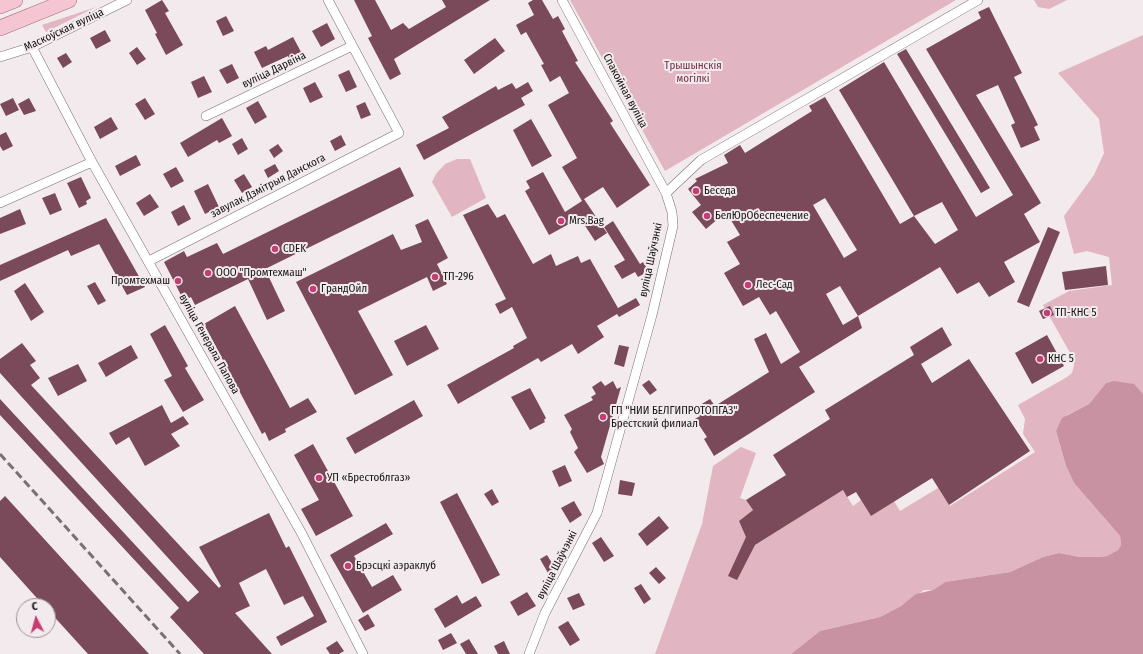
<!DOCTYPE html>
<html>
<head>
<meta charset="utf-8">
<style>
	body { margin:0 }
	#map { position:relative; width:1143px; height:654px; overflow:hidden; background:#f2eaec; font-family:"Fira Sans Condensed",sans-serif }
	canvas { display:block }
	.north { position:absolute; left:16px; top:598px; width:40px; height:40px; box-sizing:border-box; background:#f2eaec; border:1px solid #9a9496; border-radius:50%; rotate:354deg; font-size:11px; font-weight:700; line-height:16px; text-align:center; color:#161414 }
	.north::after { content:''; display:block; margin:auto; width:14px; height:18px; background:#c63c75; clip-path:polygon(50% 0,100% 100%,50% 72%,0 100%) }
</style>
</head>
<body>
<div id="map">
<canvas width="1143" height="654"></canvas>
<div class="north">С</div>
</div>
<script>
const context = document.querySelector('canvas').getContext('2d');
context.lineJoin = 'round';
function fillPath(path, color) { context.fillStyle = color; context.fill(path, 'evenodd'); }
const shape = rows => new Path2D(rows.map(r => 'M' + r).join(''));
function trace(path, color, width, dash) { context.strokeStyle = color; context.lineWidth = width; context.lineCap = dash ? 'butt' : 'round'; context.setLineDash(dash || []); context.stroke(path); }
function drawText(font, color, halo, rows, align = 'center') {
  context.font = font + ' "Fira Sans Condensed",sans-serif'; context.lineWidth = 4; context.setLineDash([]); context.textBaseline = 'middle'; context.strokeStyle = halo; context.fillStyle = color; for (const [text, x, y, turn = 0] of rows) {
    context.save(); context.translate(x, y); context.rotate((+turn || 0) * Math.PI / 180); context.textAlign = isNaN(turn) ? turn : align; if (halo) context.strokeText(text, 0, 0); context.fillText(text, 0, 0); context.restore();
  }
}
const green = shape([
	[570,0,956,0,665,171],
	[1034,0,1067,0,1049,9,1038,7],
	[96,7,46,32,42,25],
	[1143,35,1143,394,1140,391,1110,382,1106,383,1089,404,1067,415,1056,431,1066,466,1074,483,1120,536,1121,545,1118,550,1107,556,1098,557,1080,557,1059,553,1043,557,1010,572,945,582,933,590,924,590,901,606,880,617,820,631,791,654,655,654,702,524,713,466,741,447,756,453,740,498,746,500,753,510,739,521,755,545,843,490,853,506,861,500,871,516,894,501,900,511,938,488,950,506,1035,452,1023,434,1025,419,1018,405,1067,377,1072,373,1074,365,1073,358,1043,305,1069,291,1112,285,1109,257,1087,251,1074,254,1064,216,1094,175,1104,153,1099,119,1058,73],
	[457,159,470,159,486,198,452,217,432,182,436,174,445,164]
]);
const water = shape([
	[1114,381,1134,384,1143,394,1143,654,791,654,820,631,880,617,901,606,916,594,933,590,945,582,1010,572,1043,557,1059,553,1080,557,1098,557,1107,556,1118,550,1121,545,1120,536,1074,483,1066,466,1056,431,1062,418,1089,404,1106,383]
]);
const building = shape([
	[162,0,169,11,165,13,183,45,166,55,155,34,157,33,145,10],
	[354,0,375,0,391,30,403,23,409,29,446,7,442,0,490,0,394,59,401,74,390,80,368,38,372,36],
	[533,0,542,0,553,19,558,16,565,29,562,31,578,61,575,62,613,121,610,123,650,185,617,208,603,187,584,199,607,233,595,241,580,218,549,235,525,191,530,188,526,181,543,172,565,212,582,201,562,167,577,158,548,105,569,93,560,76,550,82,541,65,544,64,526,32,521,35,516,25,534,15,528,3],
	[989,7,1022,73,1014,77,1038,125,1034,127,1040,140,1021,148,1011,125,1015,123,998,85,976,95,1041,203,1024,214,1040,242,1004,262,1015,282,989,297,979,282,957,294,940,267,858,316,862,328,799,367,815,392,714,456,704,439,707,437,695,419,700,416,695,408,710,399,715,406,769,372,754,339,766,333,781,364,800,352,776,311,770,315,759,297,743,306,724,273,740,264,727,242,740,235,726,212,706,229,692,212,701,205,688,189,697,181,695,179,728,163,724,155,740,145,745,153,812,111,809,106,825,97,900,224,914,216,839,90,884,62,976,217,1013,195,926,49,981,18,978,12],
	[825,198,857,250,844,258,813,205],
	[942,202,958,230,935,244,914,216],
	[840,286,858,316,843,325,826,294],
	[226,16,234,31,223,36,216,21],
	[327,23,335,39,321,47,312,31],
	[105,30,111,41,96,49,90,38],
	[293,37,301,52,289,58,288,56,262,68,254,52,266,46,268,50],
	[495,38,505,51,474,74,464,60],
	[137,47,146,59,137,65,129,53],
	[906,49,990,188,981,193,897,54],
	[66,53,72,62,63,68,57,58],
	[232,64,239,78,227,84,219,70],
	[349,70,357,87,346,92,338,75],
	[204,76,212,92,198,98,191,82],
	[315,82,323,97,310,103,303,88],
	[528,82,533,91,521,98,525,105,424,160,416,145,449,128,442,117,496,86,498,90,512,83,516,89],
	[13,98,19,110,6,116,0,104],
	[29,98,36,111,24,115,18,104],
	[145,98,155,114,145,120,135,104],
	[258,101,267,117,255,124,246,108],
	[365,102,371,115,361,119,356,106],
	[111,117,118,129,100,139,94,127],
	[222,118,232,136,219,143,217,140,188,157,180,143],
	[531,119,552,156,532,167,513,130],
	[6,132,13,146,3,151,0,146,0,135],
	[341,135,346,145,335,151,330,141],
	[242,138,248,149,238,155,232,144],
	[278,144,283,151,274,158,269,150],
	[136,155,141,165,120,176,115,166],
	[275,164,279,171,268,178,264,170],
	[176,167,184,181,171,188,163,174],
	[400,167,414,196,265,269,285,311,267,320,248,279,195,305,191,297,184,301,164,262,184,251,187,257,217,243,223,254],
	[244,174,252,187,242,193,234,180],
	[81,177,91,198,86,201,87,204,79,208,67,183],
	[208,184,219,207,205,214,194,191],
	[55,193,62,210,50,215,42,198],
	[150,194,159,207,144,216,136,203],
	[488,204,497,218,505,214,533,264,551,254,556,266,578,256,581,263,590,259,618,308,636,298,640,305,619,317,617,314,597,326,604,337,578,354,572,344,541,362,538,358,458,404,447,385,514,348,513,346,527,338,512,307,500,314,495,304,506,299,463,215],
	[184,205,191,219,178,226,171,212],
	[20,209,26,224,0,234,0,218],
	[106,218,145,287,127,295,99,244,71,256,68,250,0,281,0,265],
	[428,219,448,258,437,264,447,284,433,291,427,277,358,311,393,375,355,395,296,282,393,234,401,250,422,242,415,225],
	[613,221,640,264,643,262,649,271,638,277,635,272,622,279,614,266,625,260,604,227],
	[1048,227,1060,232,1029,307,1017,302],
	[1106,266,1108,285,1065,290,1062,272],
	[95,282,106,301,98,305,87,286],
	[25,283,44,312,31,321,14,291],
	[235,306,290,408,308,398,317,412,285,429,286,432,269,441,265,432,262,434,204,324],
	[1050,306,1054,315,1043,319,1039,311],
	[165,325,188,366,185,368,204,400,183,412,164,380,172,376,150,334],
	[426,325,439,349,407,366,394,341],
	[942,327,952,345,921,364,932,383,969,359,1030,451,949,505,932,478,871,516,856,492,847,497,843,490,755,545,737,580,728,576,746,537,739,521,753,510,746,500,786,475,773,455,830,419,825,410,914,355,910,347],
	[1047,335,1064,366,1032,384,1015,353],
	[22,343,36,361,30,365,40,378,31,385,219,588,221,586,199,547,269,513,286,548,289,546,327,622,281,646,276,637,314,616,303,596,284,605,266,569,239,583,250,606,235,613,272,654,204,654,170,617,179,608,0,415,0,399,188,602,199,592,0,373,0,359],
	[131,345,138,358,106,377,98,363],
	[619,345,629,347,624,367,614,364],
	[78,364,87,381,58,396,48,378],
	[649,380,657,390,650,395,642,385],
	[601,381,605,386,613,381,617,389,621,387,601,457,604,464,587,473,574,452,578,448,570,432,572,429,564,415,593,400,591,397,596,394,592,387],
	[530,388,546,418,544,420,545,422,530,430,511,397],
	[414,400,423,416,355,454,346,438],
	[162,405,171,423,183,416,189,424,171,434,180,446,145,466,129,437,116,445,109,433],
	[313,444,353,516,316,536,301,509,319,500,294,455],
	[565,465,572,481,559,487,552,471],
	[620,480,635,483,632,496,618,494],
	[492,489,499,502,492,506,484,494],
	[457,493,500,575,482,584,440,502],
	[5,496,149,654,88,654,48,610,48,606,44,606,0,557,0,501],
	[574,501,582,515,570,523,561,508],
	[659,516,669,528,647,546,638,534],
	[386,523,393,534,354,556,372,587,393,575,402,590,363,613,330,555],
	[601,537,614,556,604,562,592,543],
	[547,555,555,568,548,573,540,559],
	[656,567,666,578,659,584,649,573],
	[641,584,651,599,644,604,634,588],
	[527,592,536,606,518,616,510,602],
	[579,593,585,605,573,610,567,598],
	[457,595,462,604,476,596,482,606,445,628,434,609],
	[368,614,375,626,365,631,358,620],
	[568,621,580,640,570,646,558,627],
	[451,633,457,643,443,650,438,640],
	[469,639,478,654,466,654,460,644],
	[337,641,344,651,339,654,330,654,326,648],
	[504,641,510,654,498,654,494,646]
]);
const minor = shape([
	[32,47,92,162,302,534,363,654],
	[0,57,32,47,127,0],
	[206,116,352,46],
	[666,193,701,160,978,0],
	[0,203,92,162],
	[149,261,399,133,328,0],
	[529,654,545,613,597,513,652,315,673,226,672,212,666,193,562,0]
]);
const primary = shape([
	[0,6,15,0],
	[0,28,69,0]
]);
const rail = shape([
	[0,454,180,654]
]);
const markers = [
	[696,191,4,"#c63c75"],
	[707,216,4,"#c63c75"],
	[561,221,4,"#c63c75"],
	[275,249,4,"#c63c75"],
	[208,273,4,"#c63c75"],
	[435,277,4,"#c63c75"],
	[178,281,4,"#c63c75"],
	[748,285,4,"#c63c75"],
	[313,289,4,"#c63c75"],
	[1047,313,4,"#c63c75"],
	[1040,359,4,"#c63c75"],
	[603,417,4,"#c63c75"],
	[319,478,4,"#c63c75"],
	[348,566,4,"#c63c75"]
];
const streetNames = [
	["Маскоўская вуліца",64,30,-25],
	["вуліца Дарвіна",274,70,-26],
	["Спакойная вуліца",625,91,62],
	["завулак Дзмітрыя Данскога",268,186,-27],
	["вуліца Шаўчэнкі",651,260,-78],
	["вуліца Генерала Папова",209,344,61],
	["вуліца Шаўчэнкі",557,565,-63]
];
const parkNames = [
	["Трышынскія",693,66],
	["могілкі",693,79]
];
const poiNames = [
	["Беседа",704,191],
	["БелЮрОбеспечение",715,216],
	["Mrs.Bag",569,221],
	["CDEK",283,249],
	["ООО \"Промтехмаш\"",216,273],
	["ТП-296",443,277],
	["Промтехмаш",170,281,"right"],
	["Лес-Сад",756,285],
	["ГрандОйл",321,289],
	["ТП-КНС 5",1055,313],
	["КНС 5",1048,359],
	["ГП \"НИИ БЕЛГИПРОТОПГАЗ\"",611,411],
	["Брестский филиал",611,424],
	["УП «Брестоблгаз»",327,478],
	["Брэсцкі аэраклуб",356,566]
];
fillPath(green, '#e2b5c2');
fillPath(water, '#c992a3');
fillPath(building, '#7b4a5a');
trace(minor, '#766e70', 10);
trace(primary, '#a26e7f', 16);
trace(minor, '#fff', 9);
trace(primary, '#f5c5d4', 15);
trace(rail, '#767172', 3, [8, 4]);
for (const [x, y, r, color] of markers) { const dot = new Path2D(); dot.arc(x, y, r, 0, 2 * Math.PI); context.fillStyle = color; context.fill(dot); trace(dot, '#f2eaec', 1.5); }
drawText('11px', '#161414', '#f2eaec', streetNames);
drawText('11px', '#732f48', '#f2eaec', parkNames);
drawText('11px', '#161414', '#f2eaec', poiNames, 'left');
</script>
</body>
</html>
